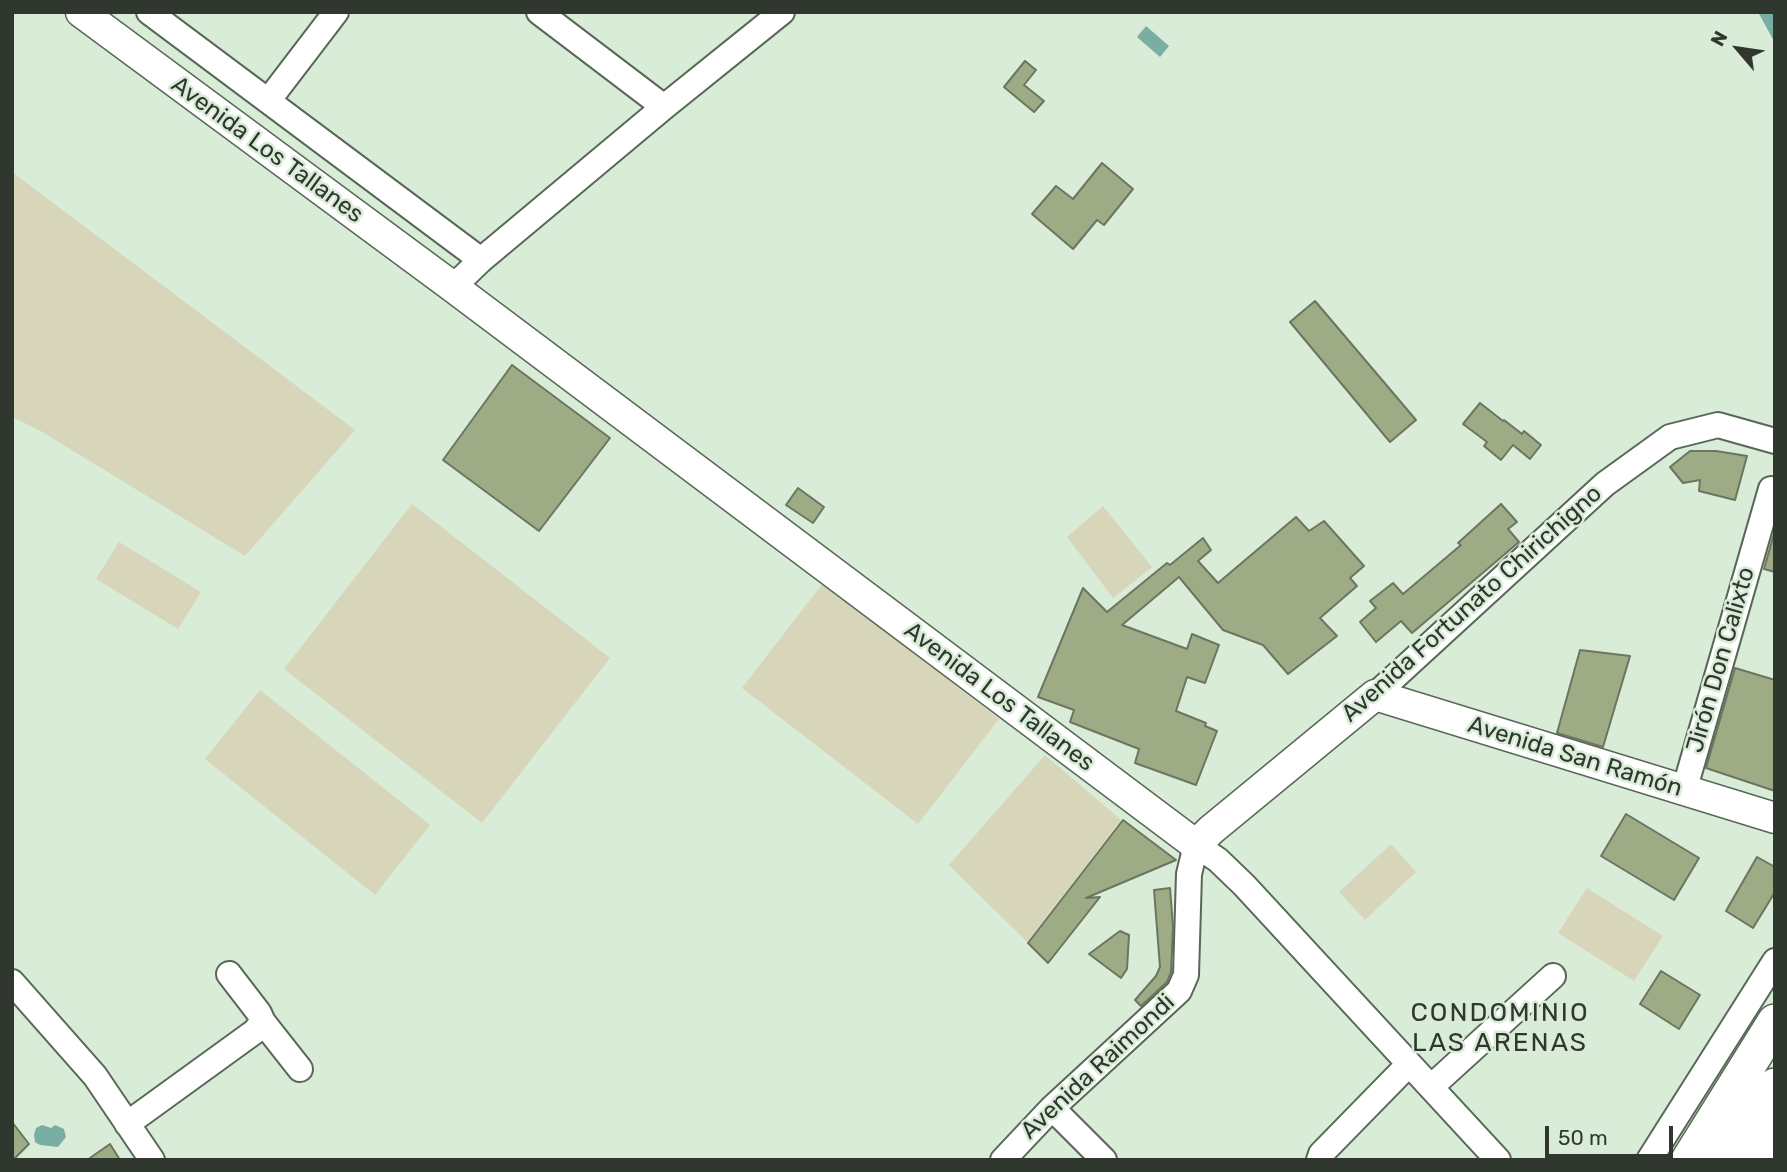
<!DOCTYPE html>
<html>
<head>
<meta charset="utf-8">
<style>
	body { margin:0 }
	#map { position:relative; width:1787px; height:1172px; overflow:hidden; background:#d9ecd7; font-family:Rubik,sans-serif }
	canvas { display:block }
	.frame { position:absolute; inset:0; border:14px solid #30372f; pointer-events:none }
	.north { position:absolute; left:1703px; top:14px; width:70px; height:70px; -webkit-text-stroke:5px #d9ecd7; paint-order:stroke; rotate:299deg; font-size:19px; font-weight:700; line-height:28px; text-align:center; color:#30372f }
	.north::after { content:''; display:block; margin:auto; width:24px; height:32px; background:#30372f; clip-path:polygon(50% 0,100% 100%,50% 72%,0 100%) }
	.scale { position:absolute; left:1545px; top:1126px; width:128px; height:32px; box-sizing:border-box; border:4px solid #30372f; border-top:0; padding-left:9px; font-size:21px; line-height:24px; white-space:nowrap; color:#30372f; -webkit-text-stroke:5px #d9ecd7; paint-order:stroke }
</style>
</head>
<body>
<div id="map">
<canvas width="1787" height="1172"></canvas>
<div class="frame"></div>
<div class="north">N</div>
<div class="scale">50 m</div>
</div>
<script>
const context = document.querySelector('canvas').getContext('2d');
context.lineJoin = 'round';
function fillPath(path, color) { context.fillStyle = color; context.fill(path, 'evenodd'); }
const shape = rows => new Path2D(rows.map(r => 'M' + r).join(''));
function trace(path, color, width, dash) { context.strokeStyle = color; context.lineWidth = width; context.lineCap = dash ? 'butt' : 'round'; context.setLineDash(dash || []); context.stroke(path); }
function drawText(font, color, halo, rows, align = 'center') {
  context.font = font + ' Rubik,sans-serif'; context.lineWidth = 5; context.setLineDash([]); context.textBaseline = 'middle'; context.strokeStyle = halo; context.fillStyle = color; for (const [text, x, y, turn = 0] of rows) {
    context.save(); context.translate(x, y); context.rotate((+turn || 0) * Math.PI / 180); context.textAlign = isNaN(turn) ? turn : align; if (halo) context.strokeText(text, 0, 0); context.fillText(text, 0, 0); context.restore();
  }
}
const green = shape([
	[12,172,355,430,245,556,39,430,12,417],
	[412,504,610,658,482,823,284,669],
	[1103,506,1152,567,1113,598,1067,537],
	[119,542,201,592,178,629,96,579],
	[823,583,999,719,918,824,742,688],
	[260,690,430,825,375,895,205,759],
	[1045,755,1121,820,1027,942,949,865],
	[1391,844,1416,872,1365,920,1339,892],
	[1587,888,1663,936,1634,981,1558,933]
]);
const water = shape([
	[1758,12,1775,12,1775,43],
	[1146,26,1169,46,1160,57,1137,37],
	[42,1125,51,1128,55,1125,64,1129,66,1137,58,1147,40,1145,35,1142,34,1135,36,1128]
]);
const building = shape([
	[1025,61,1036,70,1024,85,1044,101,1034,112,1004,87,1025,61],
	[1102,163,1133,189,1104,225,1097,220,1073,249,1032,214,1056,186,1073,199,1102,163],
	[1315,301,1416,420,1390,442,1290,322,1315,301],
	[512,365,610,438,539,531,443,460,512,365],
	[1480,403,1503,421,1504,420,1522,434,1524,431,1541,445,1530,459,1513,445,1501,460,1484,446,1487,442,1463,424,1480,403],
	[1690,451,1716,451,1747,456,1735,500,1699,491,1700,480,1683,483,1670,467,1690,451],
	[798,488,824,507,813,523,786,505,798,488],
	[1501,504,1517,522,1508,529,1519,542,1412,633,1401,621,1376,642,1360,622,1376,608,1370,601,1393,583,1403,594,1461,545,1458,543,1501,504],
	[1296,517,1309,531,1324,521,1364,566,1350,578,1357,586,1320,618,1337,636,1288,674,1263,645,1223,630,1179,577,1122,625,1187,649,1192,634,1219,645,1205,683,1187,677,1176,711,1206,723,1205,726,1217,731,1196,785,1135,763,1139,749,1070,722,1074,710,1038,697,1083,588,1107,612,1167,563,1170,565,1203,538,1211,550,1198,561,1218,583,1296,517],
	[1775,530,1775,572,1764,569,1775,530],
	[1580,650,1630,656,1603,747,1557,733,1580,650],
	[1735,668,1775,680,1775,791,1706,768,1735,668],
	[1626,814,1699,858,1674,900,1601,856,1626,814],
	[1123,820,1176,860,1086,898,1100,897,1048,963,1028,943,1123,820],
	[1757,857,1775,867,1775,892,1753,928,1726,911,1757,857],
	[1170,888,1173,927,1171,972,1167,982,1141,1006,1135,1000,1156,976,1160,967,1154,890,1170,888],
	[1120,931,1129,935,1127,969,1121,978,1089,954,1120,931],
	[1661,971,1700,995,1679,1029,1640,1004,1661,971],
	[12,1122,29,1144,13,1160,12,1160,12,1122],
	[110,1144,120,1160,87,1160,110,1144]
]);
const minor = shape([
	[149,12,481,260],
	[539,12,664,107],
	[268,101,336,12],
	[453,287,481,260,664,107,782,12],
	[1375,695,1605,484,1670,437,1718,425,1775,441],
	[1684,791,1771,489],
	[12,982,95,1076,152,1160],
	[263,1022,300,1069],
	[1431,1087,1553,976],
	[1052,1108,1104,1160],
	[127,1124,254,1032,263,1022,259,1013,229,974],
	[1003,1160,1052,1108,1179,991,1186,975,1189,874,1196,845,1218,860,1244,885,1498,1160],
	[1319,1160,1321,1154,1409,1064],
	[1649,1160,1775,961],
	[1758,1160,1775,1133]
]);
const major = shape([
	[81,12,453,287,1196,845,1211,830,1375,695,1775,818]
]);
const highway = shape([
	[1689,1160,1775,1022],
	[1728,1160,1775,1086]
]);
const streetNames = [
	["Avenida Los Tallanes",267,150,36],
	["Avenida Fortunato Chirichigno",1472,604,-42],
	["Jirón Don Calixto",1721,660,-74],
	["Avenida Los Tallanes",999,697,37],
	["Avenida San Ramón",1575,757,17],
	["Avenida Raimondi",1098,1067,-43]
];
const neighbourhoodNames = [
	["CONDOMINIO",1500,1013],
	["LAS ARENAS",1500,1043]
];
fillPath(green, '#d7d6bb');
fillPath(water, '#7baea2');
fillPath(building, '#9eac86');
trace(building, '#6c755f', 2);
trace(minor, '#586856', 28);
trace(major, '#586856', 33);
trace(highway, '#586856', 38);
trace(minor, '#fff', 24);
trace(major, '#fff', 30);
trace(highway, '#fff', 35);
drawText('24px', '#30372f', '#d9ecd7', streetNames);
context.letterSpacing = '2px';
drawText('26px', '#30372f', '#d9ecd7', neighbourhoodNames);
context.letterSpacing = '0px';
</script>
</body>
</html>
